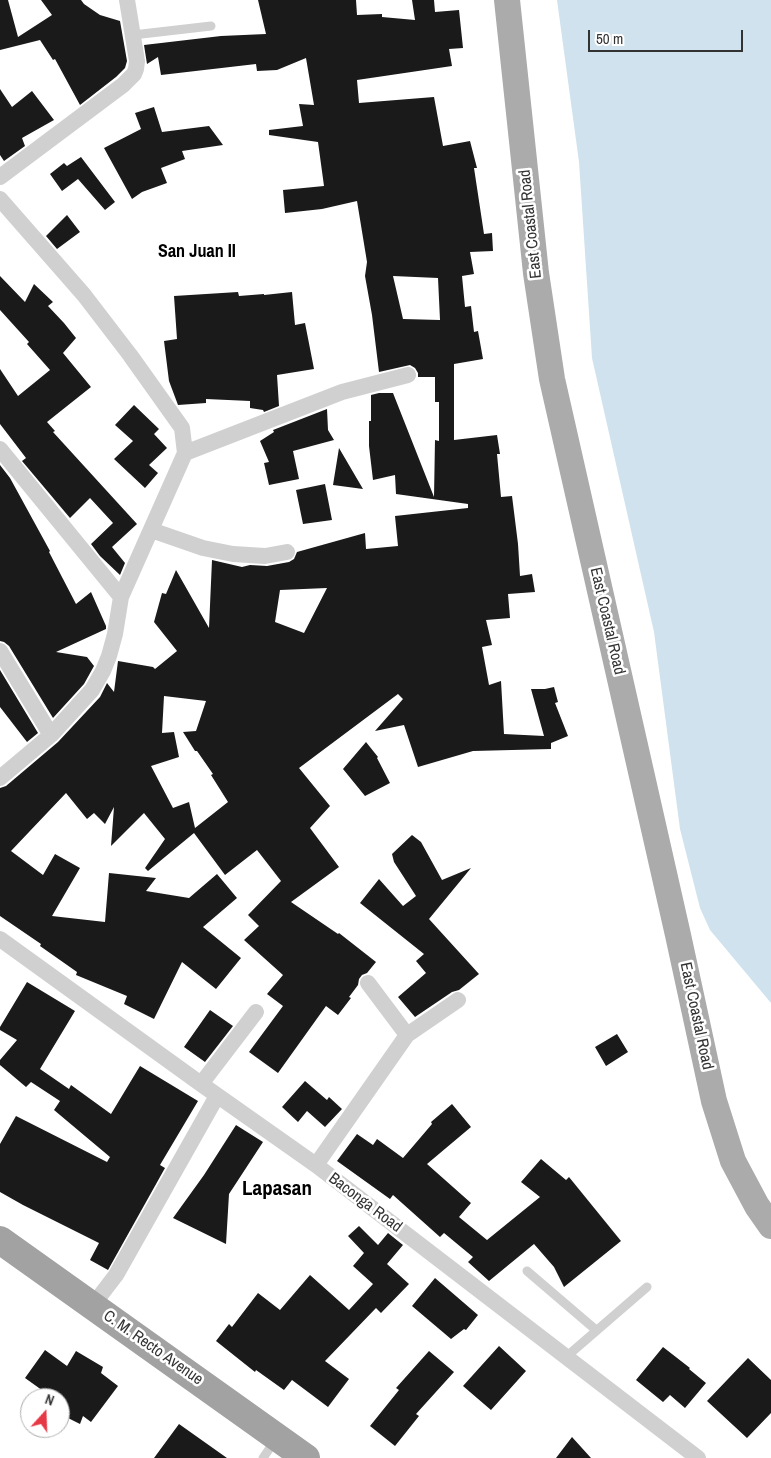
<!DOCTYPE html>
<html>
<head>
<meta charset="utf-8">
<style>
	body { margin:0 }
	#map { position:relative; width:771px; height:1458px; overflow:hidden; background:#fff; font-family:"Archivo Narrow",sans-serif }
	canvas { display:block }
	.north { position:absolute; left:20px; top:1388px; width:50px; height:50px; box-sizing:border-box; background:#fff; border:1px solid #adadad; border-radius:50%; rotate:20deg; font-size:14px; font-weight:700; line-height:20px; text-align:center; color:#333 }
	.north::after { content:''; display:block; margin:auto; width:18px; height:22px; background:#e63946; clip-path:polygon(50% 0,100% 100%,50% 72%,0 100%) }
	.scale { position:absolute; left:588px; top:30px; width:155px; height:22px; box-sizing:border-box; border:2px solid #333; border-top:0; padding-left:6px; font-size:15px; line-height:18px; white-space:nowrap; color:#333; -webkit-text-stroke:4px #fff; paint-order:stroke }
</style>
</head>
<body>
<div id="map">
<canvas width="771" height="1458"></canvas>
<div class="north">N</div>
<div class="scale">50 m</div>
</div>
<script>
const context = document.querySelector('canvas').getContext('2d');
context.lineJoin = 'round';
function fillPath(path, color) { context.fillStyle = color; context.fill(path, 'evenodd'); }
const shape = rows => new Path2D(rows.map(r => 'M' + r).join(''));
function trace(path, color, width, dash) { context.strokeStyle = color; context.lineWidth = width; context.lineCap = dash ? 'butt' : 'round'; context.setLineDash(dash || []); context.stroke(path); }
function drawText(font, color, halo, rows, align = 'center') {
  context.font = font + ' "Archivo Narrow",sans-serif'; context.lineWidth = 5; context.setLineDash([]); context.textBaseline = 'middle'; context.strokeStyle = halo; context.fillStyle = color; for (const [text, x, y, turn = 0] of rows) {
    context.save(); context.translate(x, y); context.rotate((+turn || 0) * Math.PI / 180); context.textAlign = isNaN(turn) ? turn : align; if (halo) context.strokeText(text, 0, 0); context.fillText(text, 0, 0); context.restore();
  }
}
const water = shape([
	[557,0,771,0,771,1003,710,930,700,908,680,829,654,632,592,358,579,162]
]);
const building = shape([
	[0,0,8,0,18,37,52,15,41,0,81,0,84,4,100,15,120,21,127,61,125,68,116,77,80,105,55,59,53,60,40,40,0,50],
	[258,0,356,0,357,15,382,14,382,17,415,20,412,0,434,0,435,12,459,10,463,48,449,49,452,66,357,80,359,103,434,97,443,146,470,141,477,168,474,168,484,234,492,233,493,251,470,252,474,274,462,276,465,307,471,306,474,332,478,331,483,359,454,364,454,440,497,435,500,454,497,454,501,497,512,496,518,544,520,576,532,574,535,592,508,594,510,618,486,620,492,645,482,647,489,685,501,681,504,734,544,736,531,689,545,689,554,687,558,702,555,703,568,736,551,743,551,749,473,751,418,767,404,725,375,731,403,699,398,694,299,768,330,806,310,828,339,867,291,902,338,934,339,933,376,962,367,973,362,975,359,979,358,985,349,997,351,998,338,1015,326,1006,278,1073,249,1052,283,1006,267,994,283,975,244,940,259,926,248,915,281,881,257,850,225,875,194,833,148,871,145,868,165,839,144,813,111,846,114,807,105,824,94,813,87,819,66,793,11,851,43,875,55,854,80,868,52,916,105,922,109,873,156,878,146,891,189,898,217,874,237,898,203,927,241,958,216,989,182,962,154,1019,124,1004,127,996,76,975,77,972,40,946,41,944,0,916,0,788,6,786,58,742,100,697,107,683,114,692,118,661,153,667,155,669,177,651,154,622,162,593,166,594,176,570,209,628,212,560,242,567,250,565,267,566,289,562,294,559,297,552,365,533,366,549,398,546,395,516,468,508,468,504,396,494,395,475,373,480,369,446,369,421,371,421,371,395,379,393,393,393,434,497,435,440,439,441,439,402,435,402,435,377,418,377,418,373,415,368,410,365,379,372,372,315,365,276,367,262,357,201,322,209,285,213,283,190,324,186,318,142,269,135,269,130,303,126,299,104,314,105,306,58,277,70,257,71,256,64,161,75,158,57,147,64,144,45,221,36,266,34],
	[393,276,438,278,440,320,403,319],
	[327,588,304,633,275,622,280,590],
	[164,696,206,701,196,731,183,732,195,751,197,751,213,774,211,775,228,802,195,828,189,802,173,808,151,766,179,757,174,732,162,733],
	[0,89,12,107,32,91,54,120,22,138,25,146,4,161,0,155],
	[154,107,162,132,209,126,223,145,182,151,185,159,161,168,167,183,142,192,132,199,104,148,141,129,135,113],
	[81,157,115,202,105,210,78,179,62,191,50,174,64,163,67,166],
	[67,215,80,232,57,249,46,236],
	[0,276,25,302,34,284,53,302,48,306,64,323,76,338,63,353,91,387,47,422,55,431,53,432,137,524,112,547,125,563,120,575,100,556,91,544,113,523,90,498,70,518,22,461,26,458,0,424,0,369,18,396,50,370,27,344,29,342,0,310],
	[238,292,239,296,264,294,264,295,292,292,295,325,305,323,314,369,277,375,279,406,264,412,263,410,250,408,250,401,206,399,206,403,178,405,169,381,164,341,177,339,174,296],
	[134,405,159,429,154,434,167,448,149,465,158,473,145,488,114,459,133,441,115,425],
	[327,409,328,430,334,440,293,451,299,479,269,485,264,463,269,462,260,441,274,432,273,430],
	[339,448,363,489,333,485],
	[0,465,10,478,50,551,49,552,76,604,91,592,106,626,106,629,56,652,87,657,94,666,84,684,53,718,9,646,4,642,0,641],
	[325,484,332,520,303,524,296,490],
	[0,670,38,733,27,742,0,707],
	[366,742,378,757,377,758,390,783,365,796,343,769],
	[412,835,421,842,442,880,471,868,429,919,479,974,459,990,452,992,415,1017,398,997,426,973,416,961,424,954,360,903,379,879,403,906,416,896,394,862,392,854],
	[27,982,75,1011,40,1069,69,1089,71,1085,111,1114,140,1066,198,1101,160,1165,165,1168,108,1270,90,1260,99,1243,23,1205,0,1192,0,1144,16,1116,107,1162,110,1157,54,1110,60,1101,31,1082,26,1087,0,1065,0,1060,17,1040,0,1030,0,1027],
	[210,1010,233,1026,205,1062,184,1047],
	[617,1034,628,1052,606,1066,595,1047],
	[305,1081,327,1100,329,1097,342,1109,325,1127,307,1111,298,1122,282,1107],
	[452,1104,471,1127,427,1164,471,1203,459,1217,487,1240,540,1197,521,1182,541,1159,566,1180,569,1177,621,1241,564,1287,554,1267,534,1244,489,1281,468,1262,473,1257,444,1233,440,1237,393,1195,390,1199,337,1161,357,1134,373,1145,377,1139,403,1158,432,1124,431,1122],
	[236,1125,263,1142,229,1194,226,1244,173,1218,204,1175],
	[359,1226,378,1245,388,1233,403,1245,387,1264,409,1284,381,1313,376,1308,325,1361,349,1379,328,1407,292,1380,284,1390,256,1370,255,1372,216,1341,229,1324,232,1327,258,1293,280,1310,310,1275,349,1310,373,1284,353,1266,364,1253,348,1236],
	[435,1278,478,1315,466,1330,464,1329,451,1339,412,1306],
	[499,1346,526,1371,491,1410,463,1386],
	[663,1347,690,1368,689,1369,706,1383,685,1408,670,1395,663,1402,636,1380],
	[45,1350,67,1366,76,1351,103,1367,101,1373,118,1386,91,1422,83,1416,80,1424,60,1414,60,1398,53,1398,25,1378],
	[429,1351,454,1372,416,1414,419,1416,395,1446,370,1426,399,1390,396,1388],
	[748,1358,771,1380,771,1413,747,1438,707,1401],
	[179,1424,227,1458,154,1458],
	[572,1437,591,1458,556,1458]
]);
const service = shape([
	[133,35,211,26],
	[527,1271,596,1330],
	[566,1357,647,1287],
	[263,1458,276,1439]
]);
const minor = shape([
	[0,177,123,85,134,74,136,69,137,61,127,0],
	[0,199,84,295,130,355,182,428,185,453,121,597,115,634,109,656,103,671,92,690,51,735,0,778],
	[0,449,121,597],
	[185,453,342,392,408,375],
	[151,530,203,548,233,554,265,556,287,552],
	[0,651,51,735],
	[0,939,201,1084,316,1165,698,1458],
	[368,983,407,1035],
	[201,1084,256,1012],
	[316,1165,407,1035,458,1000],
	[93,1305,116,1275,217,1096]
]);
const primary = shape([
	[507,0,536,273,552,379,678,935,714,1101,733,1161,757,1206,771,1226]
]);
const trunk = shape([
	[0,1240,306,1458]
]);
const streetNames = [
	["East Coastal Road",531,224,-96],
	["East Coastal Road",607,621,77],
	["East Coastal Road",696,1016,78],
	["Baconga Road",365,1203,37],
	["C. M. Recto Avenue",153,1348,35]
];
const neighbourhoodNames = [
	["San Juan II",197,252]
];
const districtNames = [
	["Lapasan",277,1189]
];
fillPath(water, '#cfe2ee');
fillPath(building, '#1a1a1a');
trace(service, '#d0d0d0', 9);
trace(minor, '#d0d0d0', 16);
trace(primary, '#ababab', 26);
trace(trunk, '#a2a2a2', 28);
drawText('16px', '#333', '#fff', streetNames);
drawText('bold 18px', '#000', '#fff', neighbourhoodNames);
drawText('bold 21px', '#000', '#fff', districtNames);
</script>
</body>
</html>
